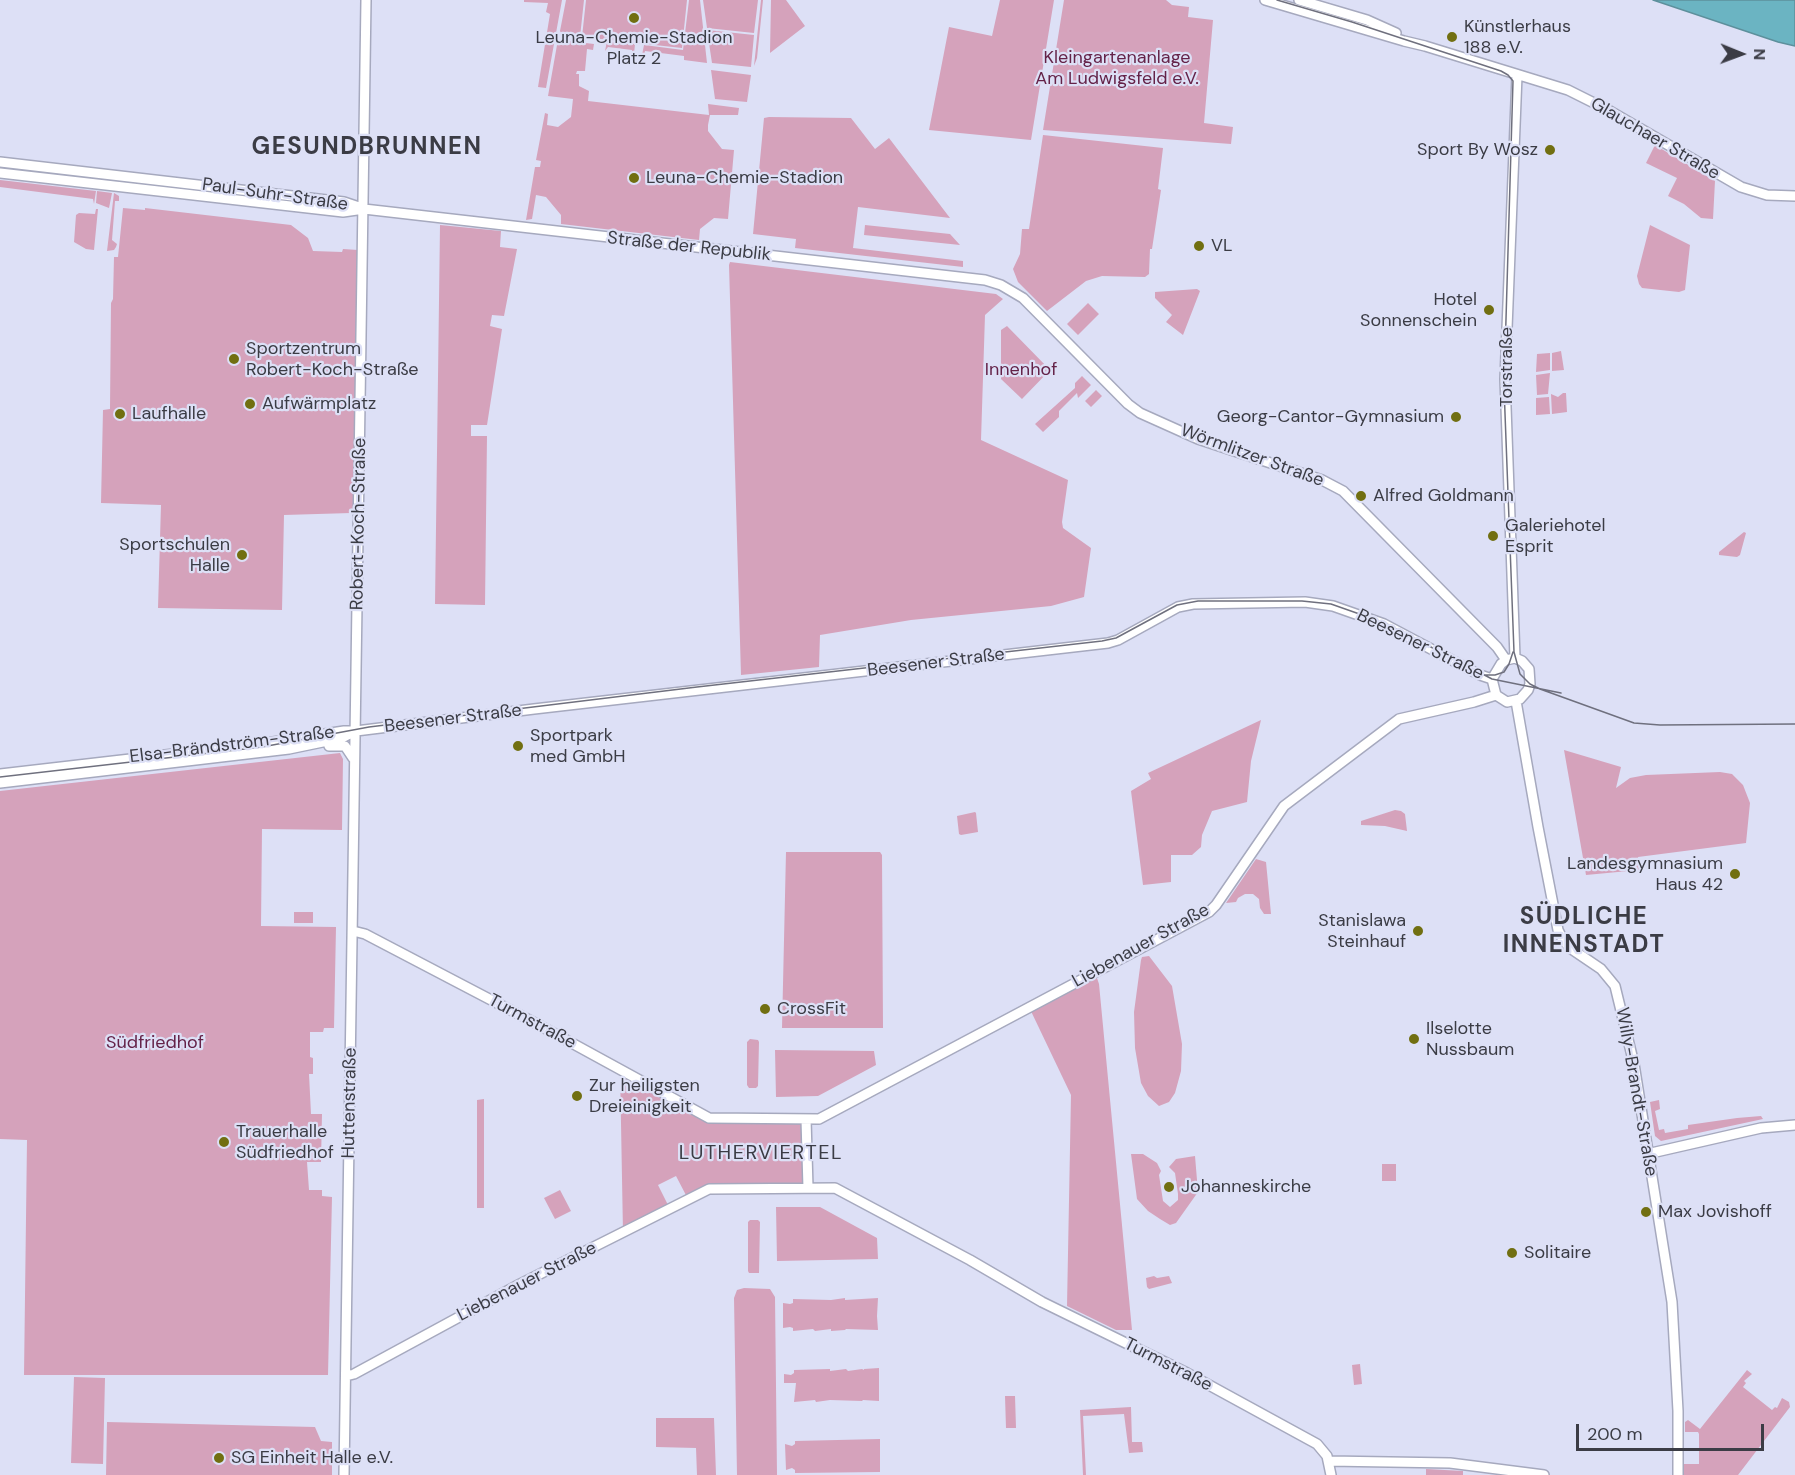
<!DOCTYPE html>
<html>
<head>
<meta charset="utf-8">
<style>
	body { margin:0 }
	#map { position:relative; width:1795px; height:1475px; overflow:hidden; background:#dde0f6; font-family:"DM Sans",sans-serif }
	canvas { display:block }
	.north { position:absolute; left:1711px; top:24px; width:60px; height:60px; -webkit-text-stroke:4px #dde0f6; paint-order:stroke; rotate:91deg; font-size:16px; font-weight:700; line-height:24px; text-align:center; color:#3b3c45 }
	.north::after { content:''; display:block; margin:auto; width:21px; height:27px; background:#3b3c45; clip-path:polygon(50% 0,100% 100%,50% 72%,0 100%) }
	.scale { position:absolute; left:1576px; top:1424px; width:188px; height:27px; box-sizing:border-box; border:3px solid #3b3c45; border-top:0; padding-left:8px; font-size:18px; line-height:21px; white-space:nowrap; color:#3b3c45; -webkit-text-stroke:4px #dde0f6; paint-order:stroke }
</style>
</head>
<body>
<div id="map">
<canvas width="1795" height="1475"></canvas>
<div class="north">N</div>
<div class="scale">200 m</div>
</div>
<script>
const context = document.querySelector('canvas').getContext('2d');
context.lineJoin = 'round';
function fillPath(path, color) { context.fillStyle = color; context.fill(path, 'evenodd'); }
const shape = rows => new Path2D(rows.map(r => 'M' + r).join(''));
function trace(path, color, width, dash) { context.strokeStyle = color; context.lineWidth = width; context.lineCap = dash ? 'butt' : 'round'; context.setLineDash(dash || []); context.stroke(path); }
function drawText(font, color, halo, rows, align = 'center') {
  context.font = font + ' "DM Sans",sans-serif'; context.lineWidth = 4.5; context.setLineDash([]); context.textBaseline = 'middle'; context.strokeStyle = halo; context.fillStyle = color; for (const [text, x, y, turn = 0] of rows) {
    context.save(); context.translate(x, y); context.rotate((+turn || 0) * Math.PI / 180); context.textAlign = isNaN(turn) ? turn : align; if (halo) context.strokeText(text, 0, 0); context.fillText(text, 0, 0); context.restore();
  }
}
const green = shape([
	[524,0,562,0,546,88,538,87,550,14,546,12,548,3,524,2],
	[566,0,584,0,580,37,563,36,560,31],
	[586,0,687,0,682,48,582,37],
	[689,0,700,0,707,63,684,60,684,56,645,51,644,56,642,55,644,45,683,50],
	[703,0,758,0,754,33,707,28],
	[761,0,763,0,757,58,754,66],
	[771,0,786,0,805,26,770,53],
	[1000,0,1054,0,1031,140,929,130,949,27,992,36],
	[1064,0,1166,0,1172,5,1189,7,1188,17,1213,20,1204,123,1233,127,1231,144,1043,130],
	[707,30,754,35,751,67,712,63],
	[561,40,594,44,593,50,587,49,585,71,577,71,576,74,579,74,579,86,589,91,588,101,709,115,708,104,739,108,738,115,710,115,708,125,708,131,722,149,734,150,728,219,714,218,700,229,699,240,561,224,561,215,546,197,536,195,532,219,526,220,535,167,540,167,541,161,536,160,545,113,548,114,547,125,558,127,571,117,573,99,548,96,557,45],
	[607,41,635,44,634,54,632,54,632,50,608,47,605,51],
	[711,70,751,75,747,102,715,99],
	[769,117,851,118,875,149,889,138,950,218,858,207,853,248,963,261,963,267,795,248,796,239,753,234,764,118],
	[1043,135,1163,148,1158,189,1161,190,1152,249,1150,249,1149,274,1145,277,1102,276,1086,281,1047,311,1018,282,1013,269,1020,254,1022,229,1029,229],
	[1655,145,1715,181,1713,219,1701,218,1684,204,1668,196,1677,178,1646,163],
	[0,180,96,191,94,204,93,199,0,187],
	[97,191,112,193,109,208,96,203],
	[114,193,119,196,119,201,115,201,112,240,117,244,116,247,114,250,107,251],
	[123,208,145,210,145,208,291,225,308,238,313,251,342,252,343,249,358,250,355,507,351,513,284,515,282,610,158,608,161,505,101,503,103,410,110,409,111,303,113,299,114,257,118,257],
	[96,209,98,209,94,250,86,249,74,242,76,215,79,213,95,214],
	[440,225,501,231,500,247,517,249,504,316,492,315,490,326,502,329,487,425,471,425,471,436,487,436,485,605,435,604],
	[865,225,950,234,960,245,864,235],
	[1650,225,1690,245,1685,290,1679,292,1642,288,1639,284,1637,276],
	[730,262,996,294,1003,299,985,315,981,440,1068,480,1062,522,1063,528,1091,548,1084,597,1051,606,911,620,820,635,819,667,741,675,729,265],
	[1197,289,1200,291,1183,335,1166,322,1172,315,1155,298,1155,292],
	[1088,303,1099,314,1078,335,1067,324],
	[1007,326,1050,370,1022,399,1001,379,1001,330],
	[1561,351,1564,370,1552,371,1552,353],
	[1550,353,1550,370,1536,372,1537,354],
	[1550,373,1548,394,1537,395,1536,375],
	[1082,376,1091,385,1078,398,1077,393,1059,411,1059,417,1043,432,1035,424,1075,388,1075,383],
	[1096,390,1102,396,1091,407,1085,401],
	[1563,393,1566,393,1567,412,1552,414,1551,394,1558,397],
	[1549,397,1550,414,1536,415,1536,398],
	[1744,532,1746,533,1740,555,1737,557,1719,555,1719,552],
	[1261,720,1251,761,1247,802,1212,811,1202,835,1201,847,1192,855,1171,855,1171,882,1143,885,1131,791,1151,779,1148,773],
	[1564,750,1621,767,1616,788,1630,778,1646,775,1720,772,1732,774,1743,785,1750,803,1746,843,1638,857,1639,870,1586,875],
	[340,753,343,759,342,830,262,829,261,926,336,927,334,1028,324,1028,323,1032,310,1032,310,1057,313,1058,313,1074,309,1074,311,1114,322,1114,321,1162,307,1162,309,1190,322,1190,322,1196,332,1197,328,1375,24,1375,27,1140,0,1139,0,791],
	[1395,810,1401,811,1405,814,1407,831,1385,826,1361,825,1361,821],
	[975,812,976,813,978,832,961,835,959,834,957,816],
	[786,852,880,852,882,855,883,1028,782,1028],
	[1256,859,1266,862,1271,914,1264,914,1260,908,1259,899,1253,894,1245,894,1238,898,1236,902,1226,903],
	[294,912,313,912,313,923,294,923],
	[1149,956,1172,986,1182,1044,1181,1071,1175,1093,1169,1102,1159,1106,1148,1096,1141,1083,1135,1048,1134,1012,1141,960,1142,957],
	[1095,972,1099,984,1132,1330,1116,1330,1067,1306,1071,1095,1029,1007],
	[750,1039,758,1040,759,1042,758,1086,756,1088,749,1088,747,1085,747,1042],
	[775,1050,874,1051,876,1065,818,1096,776,1097],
	[620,1068,709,1118,806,1119,808,1188,709,1189,688,1199,676,1176,658,1185,670,1209,623,1233],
	[484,1099,484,1208,477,1208,477,1100],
	[1659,1100,1660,1109,1655,1111,1659,1130,1664,1129,1665,1133,1688,1129,1688,1125,1737,1118,1761,1116,1763,1119,1661,1141,1655,1136,1650,1102],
	[1131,1154,1143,1154,1157,1163,1161,1171,1159,1175,1163,1201,1170,1207,1178,1200,1178,1194,1175,1173,1169,1167,1176,1159,1195,1156,1198,1192,1176,1223,1170,1225,1160,1219,1148,1211,1137,1199],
	[1382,1164,1396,1164,1396,1181,1382,1181],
	[560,1190,571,1211,555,1219,544,1198],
	[776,1207,820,1207,877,1238,878,1259,777,1261],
	[750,1220,758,1220,760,1222,759,1273,749,1273,748,1271,748,1222],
	[1154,1276,1157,1278,1169,1276,1172,1283,1149,1289,1147,1287,1146,1278],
	[744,1288,770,1289,775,1297,777,1475,737,1475,734,1298,737,1290],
	[845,1298,845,1300,878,1298,877,1316,878,1330,846,1329,845,1330,831,1331,831,1329,815,1331,813,1329,793,1331,793,1328,790,1327,783,1328,783,1303,790,1304,793,1303,793,1299,831,1300],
	[1360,1364,1362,1384,1354,1385,1352,1365],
	[879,1368,879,1401,863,1400,862,1401,830,1400,816,1402,815,1400,794,1402,796,1383,784,1383,784,1374,791,1375,794,1373,794,1370,830,1369,830,1371,846,1369,848,1371,862,1369,864,1370,864,1369],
	[1747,1370,1752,1374,1744,1381,1746,1383,1743,1387,1772,1410,1775,1407,1777,1408,1782,1398,1789,1402,1790,1407,1738,1475,1684,1475,1684,1464,1699,1464,1699,1434,1698,1432,1685,1432,1685,1422,1688,1420,1700,1429],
	[74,1377,105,1378,103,1464,71,1463],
	[1005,1396,1015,1396,1016,1428,1006,1428],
	[1131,1407,1132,1442,1142,1442,1143,1452,1129,1453,1124,1414,1083,1416,1086,1475,1083,1475,1080,1410],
	[656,1418,714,1418,716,1475,697,1475,696,1448,656,1447],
	[107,1422,315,1427,321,1441,332,1442,332,1475,106,1475],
	[880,1439,880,1472,795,1473,795,1470,792,1468,786,1470,785,1444,792,1446,795,1444,795,1441],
	[1426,1469,1463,1471,1463,1475,1426,1475]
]);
const water = shape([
	[1653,0,1795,0,1795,46,1778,42,1653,0]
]);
const tertiary = shape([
	[1265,0,1404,41,1425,46,1568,90,1608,110,1741,187,1767,195,1795,196],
	[1299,0,1367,20,1396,33],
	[0,162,344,202,362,208],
	[0,173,343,212,364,209,985,280,1001,285,1023,298,1128,404,1140,413,1198,439,1322,480,1343,491,1497,647,1506,660],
	[1515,658,1505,379,1517,75],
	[1515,658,1522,661,1529,669,1530,684,1528,690,1520,699,1507,702,1496,695,1492,679,1501,664,1506,660,1515,658],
	[1516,701,1538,827,1558,930,1563,940,1570,948,1601,969,1615,986,1634,1064,1672,1302,1678,1411,1678,1475],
	[329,746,345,746,353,758],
	[0,774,260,744,344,731,356,731,534,709,1108,643,1118,640,1178,607,1193,604,1305,602,1333,606,1384,624,1480,675,1492,679],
	[0,783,289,749,342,738,353,732],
	[353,931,365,934,537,1024,709,1118,819,1119,1209,912,1216,905,1284,806,1399,719,1474,702,1496,695],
	[806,1119,808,1188],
	[1647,1154,1761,1128,1795,1125],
	[346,1376,354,1374,520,1284,709,1189,835,1188,970,1260,1042,1302,1187,1373,1317,1444,1327,1456,1331,1475],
	[1329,1461,1450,1463,1544,1475],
	[344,1475,366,0]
]);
const tram = shape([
	[1277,0,1352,22,1501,71,1508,75,1513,81,1504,387,1514,652,1520,674,1530,684,1540,689,1634,723,1660,725,1795,724],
	[1485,675,1495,675,1504,672,1509,664,1513,652],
	[0,777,262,747,369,727,697,687,1102,641,1116,638,1177,605,1198,601,1302,601,1331,604,1385,623,1492,679,1561,693]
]);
const markers = [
	[634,18,6,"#716f11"],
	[1452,37,6,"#716f11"],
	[1550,150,6,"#716f11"],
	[634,178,6,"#716f11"],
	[1199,246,6,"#716f11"],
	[1489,310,6,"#716f11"],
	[234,359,6,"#716f11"],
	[250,404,6,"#716f11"],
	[120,414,6,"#716f11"],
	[1456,417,6,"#716f11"],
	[1361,496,6,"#716f11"],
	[1493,536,6,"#716f11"],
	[242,555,6,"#716f11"],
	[518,746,6,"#716f11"],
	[1735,874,6,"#716f11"],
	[1418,931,6,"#716f11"],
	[765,1009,6,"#716f11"],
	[1414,1039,6,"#716f11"],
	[577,1096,6,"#716f11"],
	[224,1142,6,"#716f11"],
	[1169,1187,6,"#716f11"],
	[1646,1212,6,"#716f11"],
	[1512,1253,6,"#716f11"],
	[219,1458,6,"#716f11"]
];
const poiNames = [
	["Künstlerhaus",1464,27],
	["188 e.V.",1464,48],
	["Leuna-Chemie-Stadion",634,38,"center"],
	["Platz 2",634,59,"center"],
	["Sport By Wosz",1538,150,"right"],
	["Leuna-Chemie-Stadion",646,178],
	["VL",1211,246],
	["Hotel",1477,300,"right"],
	["Sonnenschein",1477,321,"right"],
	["Sportzentrum",246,349],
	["Robert-Koch-Straße",246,370],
	["Aufwärmplatz",262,404],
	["Laufhalle",132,414],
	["Georg-Cantor-Gymnasium",1444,417,"right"],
	["Alfred Goldmann",1373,496],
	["Galeriehotel",1505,526],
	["Esprit",1505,547],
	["Sportschulen",230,545,"right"],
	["Halle",230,566,"right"],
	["Sportpark",530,736],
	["med GmbH",530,757],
	["Landesgymnasium",1723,864,"right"],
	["Haus 42",1723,885,"right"],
	["Stanislawa",1406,921,"right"],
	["Steinhauf",1406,942,"right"],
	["CrossFit",777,1009],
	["Ilselotte",1426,1029],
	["Nussbaum",1426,1050],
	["Zur heiligsten",589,1086],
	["Dreieinigkeit",589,1107],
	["Trauerhalle",236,1132],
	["Südfriedhof",236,1153],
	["Johanneskirche",1181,1187],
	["Max Jovishoff",1658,1212],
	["Solitaire",1524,1253],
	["SG Einheit Halle e.V.",231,1458]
];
const parkNames = [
	["Kleingartenanlage",1117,58],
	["Am Ludwigsfeld e.V.",1117,79],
	["Innenhof",1021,370],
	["Südfriedhof",155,1043]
];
const streetNames = [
	["Glauchaer Straße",1655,139,30],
	["Paul-Suhr-Straße",275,195,8],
	["Straße der Republik",689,247,6],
	["Torstraße",1507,367,-90],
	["Wörmlitzer Straße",1252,456,20],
	["Robert-Koch-Straße",359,524,-89],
	["Beesener Straße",1420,645,26],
	["Beesener Straße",936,663,-7],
	["Beesener Straße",453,719,-7],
	["Elsa-Brändström-Straße",232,745,-7],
	["Liebenauer Straße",1141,946,-29],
	["Turmstraße",532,1022,28],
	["Willy-Brandt-Straße",1636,1092,80],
	["Huttenstraße",350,1103,-89],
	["Liebenauer Straße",527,1282,-27],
	["Turmstraße",1168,1365,27]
];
const neighbourhoodNames = [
	["LUTHERVIERTEL",761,1154]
];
const districtNames = [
	["GESUNDBRUNNEN",367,148],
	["SÜDLICHE",1584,918],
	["INNENSTADT",1584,946]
];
fillPath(green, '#d5a2bb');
fillPath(water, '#6bb4c2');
trace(water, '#5d909c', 1.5);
trace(tertiary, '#a6a9be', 12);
trace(tertiary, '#fff', 9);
trace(tram, '#6f707e', 1.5);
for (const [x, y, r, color] of markers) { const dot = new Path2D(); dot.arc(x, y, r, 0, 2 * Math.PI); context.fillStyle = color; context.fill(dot); trace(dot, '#dde0f6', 2); }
drawText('18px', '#3b3c45', '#dde0f6', poiNames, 'left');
drawText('18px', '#642248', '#dde0f6', parkNames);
drawText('18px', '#3b3c45', '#dde0f6', streetNames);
context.letterSpacing = '1.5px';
drawText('20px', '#3b3c45', '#dde0f6', neighbourhoodNames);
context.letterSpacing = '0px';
context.letterSpacing = '1.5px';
drawText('bold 24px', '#3b3c45', '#dde0f6', districtNames);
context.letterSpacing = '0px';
</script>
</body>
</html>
